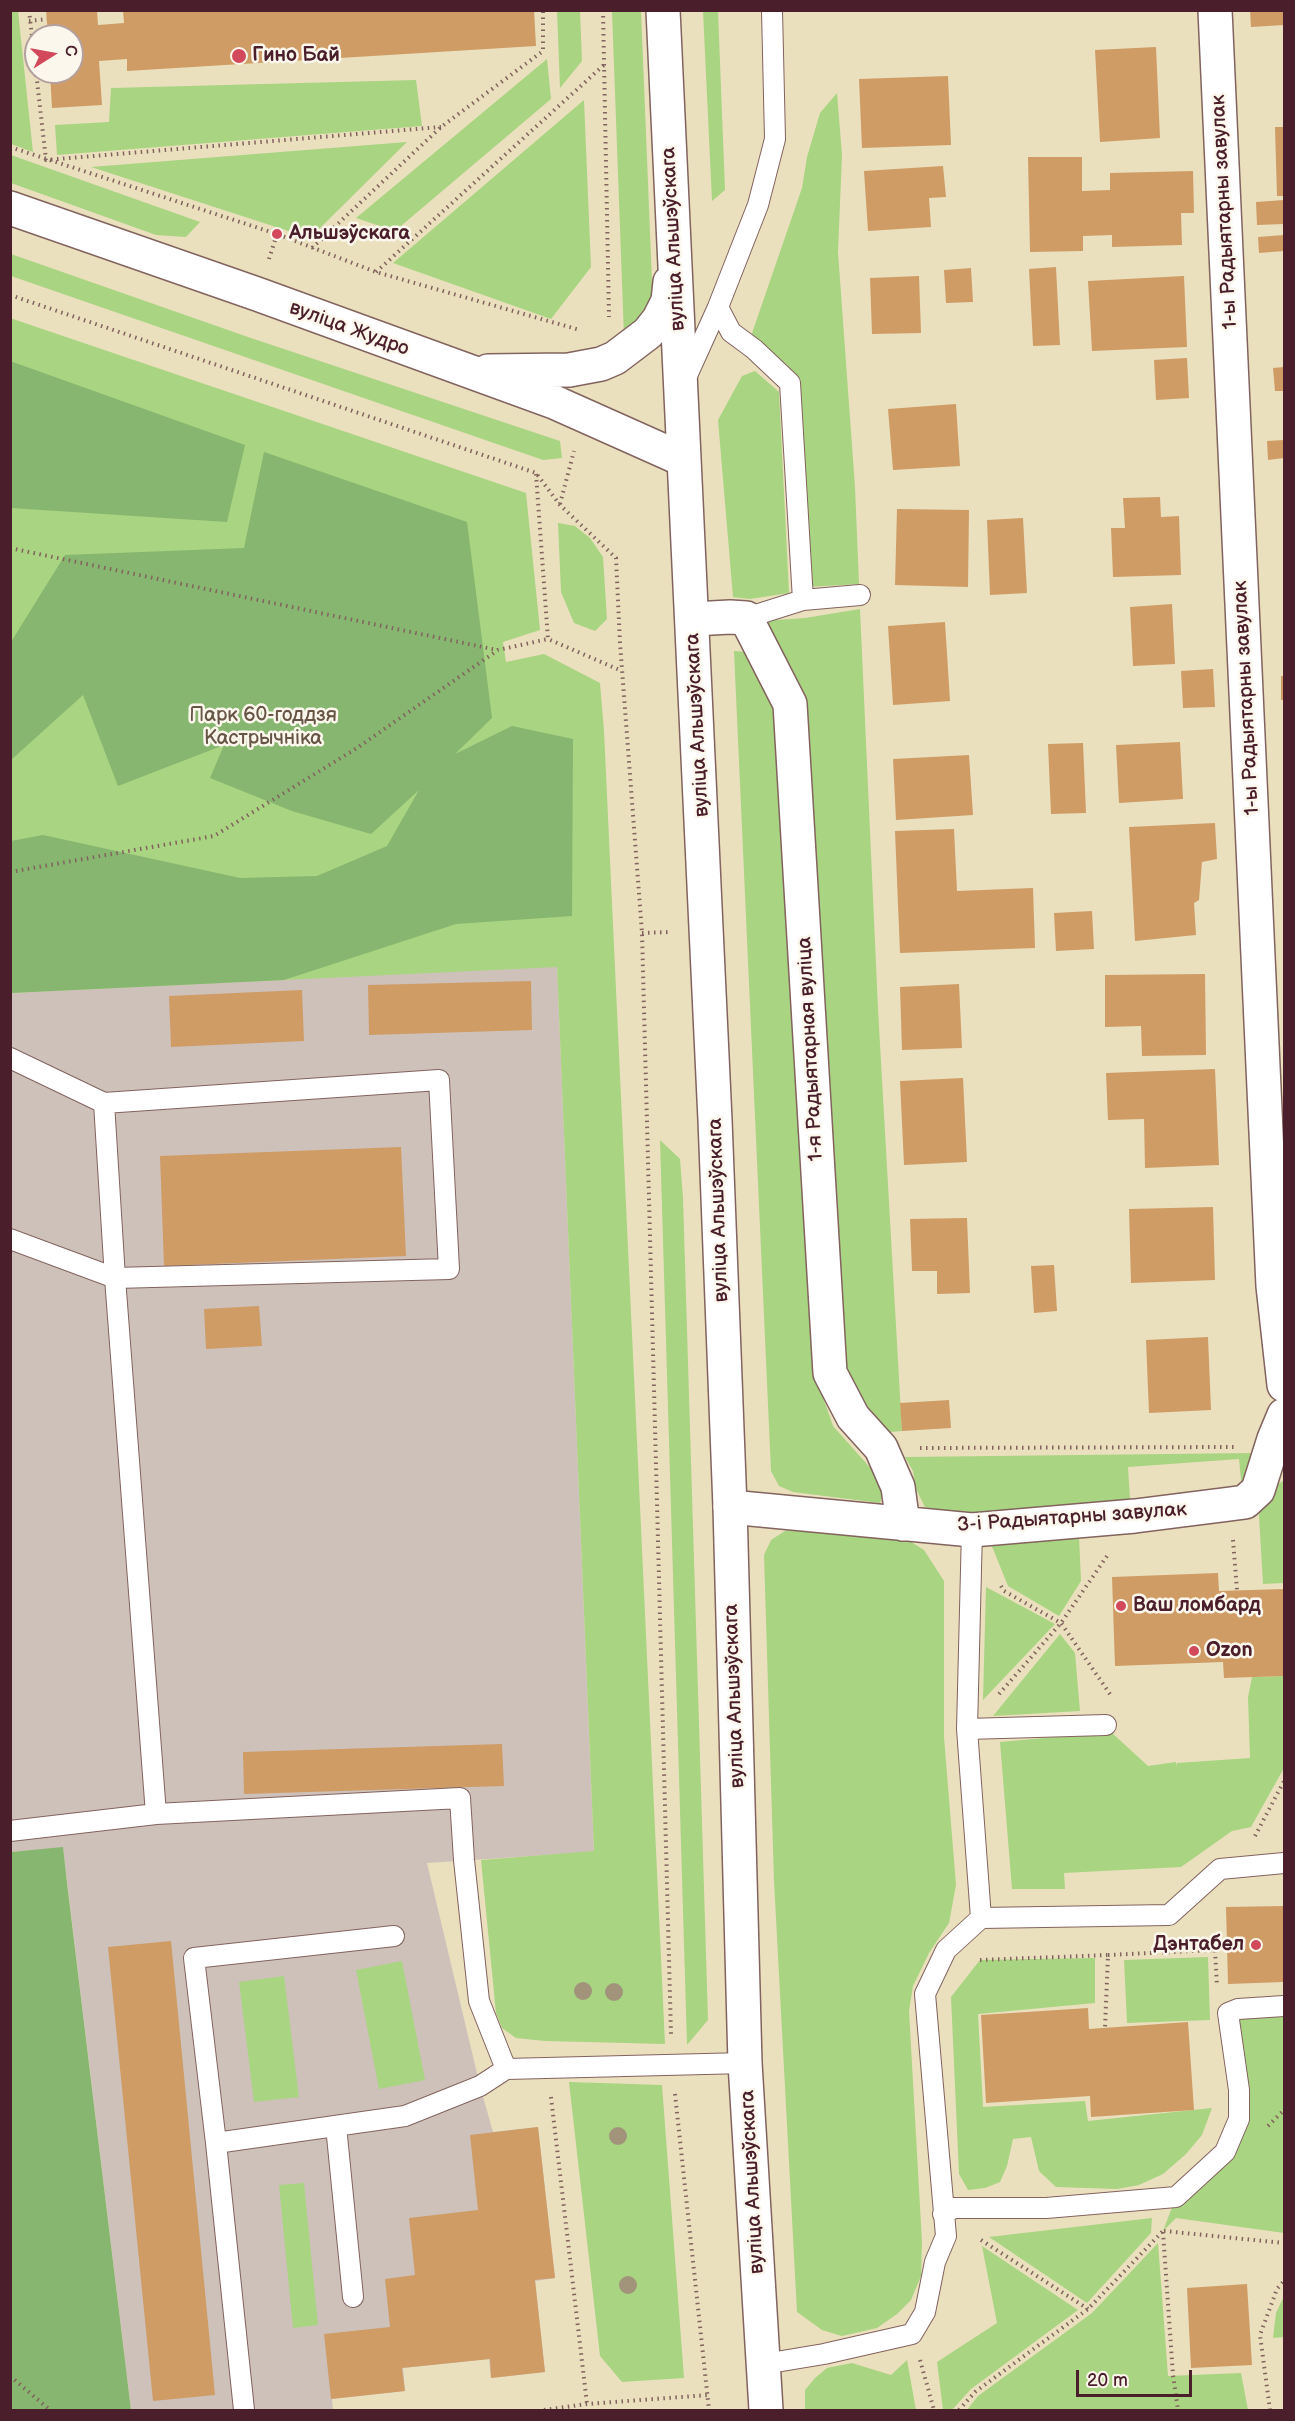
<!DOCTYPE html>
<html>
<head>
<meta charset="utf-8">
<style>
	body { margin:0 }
	#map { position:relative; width:1295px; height:2421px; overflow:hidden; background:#eae0be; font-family:"Balsamiq Sans",sans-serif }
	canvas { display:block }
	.frame { position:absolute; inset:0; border:12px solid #4a1f2b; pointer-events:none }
	.north { position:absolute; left:24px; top:24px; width:60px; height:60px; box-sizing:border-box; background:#fbf7ec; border:2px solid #b4a19f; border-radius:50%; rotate:79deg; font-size:16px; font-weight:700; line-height:24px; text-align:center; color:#4a1f2b }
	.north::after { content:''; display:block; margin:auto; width:21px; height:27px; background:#d1495b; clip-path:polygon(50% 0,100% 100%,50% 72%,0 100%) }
	.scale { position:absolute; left:1076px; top:2370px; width:116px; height:27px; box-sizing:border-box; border:3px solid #4a1f2b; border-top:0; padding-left:8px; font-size:18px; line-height:21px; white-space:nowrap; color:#4a1f2b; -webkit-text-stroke:4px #fbf7ec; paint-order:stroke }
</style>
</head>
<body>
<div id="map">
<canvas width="1295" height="2421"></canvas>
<div class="frame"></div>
<div class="north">С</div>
<div class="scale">20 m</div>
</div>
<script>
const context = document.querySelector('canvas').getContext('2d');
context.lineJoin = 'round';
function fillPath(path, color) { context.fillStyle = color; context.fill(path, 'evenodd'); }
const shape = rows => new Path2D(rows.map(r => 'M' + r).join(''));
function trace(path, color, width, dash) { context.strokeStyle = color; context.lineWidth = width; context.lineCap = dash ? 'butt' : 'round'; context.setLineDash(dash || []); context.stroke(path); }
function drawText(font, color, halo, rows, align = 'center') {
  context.font = font + ' "Balsamiq Sans",sans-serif'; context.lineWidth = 5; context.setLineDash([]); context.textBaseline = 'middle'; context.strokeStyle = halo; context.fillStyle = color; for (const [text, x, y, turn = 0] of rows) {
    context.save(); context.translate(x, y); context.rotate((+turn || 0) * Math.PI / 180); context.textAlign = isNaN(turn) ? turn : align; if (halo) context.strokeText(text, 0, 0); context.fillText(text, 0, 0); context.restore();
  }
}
const industrial = shape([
	[557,966,594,1852,427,1863,480,2086,493,2132,538,2127,555,2278,535,2281,545,2372,491,2378,489,2359,403,2368,405,2391,332,2399,333,2410,131,2410,63,1848,11,1852,10,993]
]);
const green = shape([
	[10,11,18,11,33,152,11,144],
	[557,11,580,11,582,61,560,88],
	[612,11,641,11,653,306,624,337],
	[703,11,718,11,725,190,712,201],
	[547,59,551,99,395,231,356,218],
	[416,80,422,126,57,155,55,125,109,122,111,88],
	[837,93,842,155,838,252,855,487,859,584,808,587,795,380,750,339,802,188,807,157,820,113],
	[584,100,591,267,551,319,393,263],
	[407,142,310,238,91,167],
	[11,155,200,222,186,237,156,235,11,183],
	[11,254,248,337,560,441,562,458,543,460,11,276],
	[10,318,526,493,540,630,503,642,506,662,544,654,600,683,604,731,665,2044,545,2041,516,2038,502,2028,496,2013,481,1860,594,1851,557,967,11,993],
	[755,371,779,392,789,593,750,599,733,597,718,420,742,376],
	[558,523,575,526,590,538,603,557,607,619,595,631,574,623,561,592],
	[860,609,878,1009,902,1431,878,1433,845,1381,805,702,761,621,805,618],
	[734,651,748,652,778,717,817,1380,833,1426,874,1472,884,1489,880,1503,793,1492,779,1486,771,1471],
	[660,1140,680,1159,683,1198,708,2020,687,2045],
	[1256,1453,1242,1489,1239,1459,1128,1467,1130,1499,1123,1506,1033,1514,941,1512,925,1507,916,1489,913,1471,905,1457],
	[1284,1480,1284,1583,1263,1584,1258,1499],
	[803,1529,903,1537,924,1550,944,1581,944,1737,956,1885,949,1923,929,1953,913,1986,909,2011,922,2242,921,2276,911,2300,897,2314,877,2328,842,2336,822,2330,797,2312,774,1881,764,1555,771,1540,785,1531],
	[1079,1536,1081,1581,1059,1616,1008,1586,989,1539],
	[986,1587,1055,1624,983,1700],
	[1060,1634,1075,1653,1080,1711,993,1716],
	[1284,1676,1284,1768,1251,1827,1232,1831,1181,1867,1064,1873,1065,1889,1012,1889,1000,1742,1111,1732,1148,1766,1176,1762,1177,1767,1177,1763,1250,1758,1248,1697,1252,1677],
	[1208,1957,1210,2020,1127,2023,1124,1960],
	[1095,1958,1095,2003,978,2014,983,2107,1085,2101,1088,2121,1212,2108,1202,2135,1186,2154,1163,2174,1139,2185,1117,2189,1056,2187,1039,2171,1031,2137,1013,2139,1007,2166,1000,2182,985,2188,968,2190,959,2174,951,1997,980,1960],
	[402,1961,425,2080,379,2089,356,1970],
	[284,1976,299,2097,254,2102,239,1982],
	[1284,2006,1284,2233,1176,2218,1163,2231,1176,2197,1225,2152,1239,2119,1228,2013],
	[569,2082,662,2085,684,2378,622,2382,600,2356],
	[304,2183,318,2325,293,2328,279,2185],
	[1152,2218,1151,2233,1087,2303,989,2237],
	[1158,2243,1168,2376,1241,2373,1248,2410,967,2410,978,2396,1092,2313],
	[982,2246,1078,2310,971,2389,952,2410,943,2410,937,2362,997,2323],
	[1284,2296,1284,2337,1273,2338,1276,2313],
	[907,2360,916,2410,805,2410,805,2390,815,2378,827,2368,852,2363,891,2375]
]);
const forest = shape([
	[10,361,245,445,227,522,11,508],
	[264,452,467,522,492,718,455,754,512,726,573,739,572,916,456,924,284,980,11,993,11,841,43,835,240,878,317,876,387,846,419,790,371,834,292,811,210,778,224,745,118,786,83,695,11,760,11,642,65,555,244,548],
	[63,1847,68,1891,131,2410,11,2410,11,1852]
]);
const building = shape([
	[46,10,97,10,98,25,124,23,123,10,534,10,536,46,127,71,127,59,99,61,102,105,52,108,50,72,72,72,72,36,48,36],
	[1250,10,1284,10,1284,25,1251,27],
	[1156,47,1160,138,1100,142,1095,50],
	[948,76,951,145,862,148,859,79],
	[1275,127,1284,127,1284,196,1277,196],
	[1028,157,1082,157,1082,191,1110,190,1110,173,1193,171,1194,213,1181,213,1182,245,1112,247,1112,235,1083,236,1083,251,1030,252],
	[943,166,946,197,929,198,931,227,868,231,864,171],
	[1284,200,1284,224,1257,225,1256,202],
	[1284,235,1284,251,1259,253,1258,237],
	[1056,267,1060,345,1033,346,1029,269],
	[971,268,973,302,946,303,944,270],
	[919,276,921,333,872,334,870,278],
	[1184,276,1187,347,1092,351,1088,281],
	[1187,358,1189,398,1156,400,1154,360],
	[1284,367,1284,391,1275,391,1273,368],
	[956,404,960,466,893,470,888,409],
	[1284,440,1284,458,1268,460,1267,441],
	[1160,497,1161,517,1179,516,1181,575,1113,577,1111,528,1125,528,1123,498],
	[897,509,969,510,968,587,895,585],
	[1023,518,1027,593,990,595,987,520],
	[1172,604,1175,664,1133,666,1130,607],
	[945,622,950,701,893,705,888,626],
	[1213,669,1215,707,1183,708,1181,671],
	[1281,676,1284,676,1284,700,1281,700],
	[1180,742,1183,799,1119,803,1116,745],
	[1083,743,1086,813,1051,814,1048,744],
	[969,755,973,815,896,820,893,759],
	[1215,823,1217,859,1202,862,1199,900,1194,903,1196,935,1135,941,1129,827],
	[954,829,957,891,1033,888,1035,948,900,953,895,831],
	[1092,911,1094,949,1056,951,1054,913],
	[1205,974,1206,1055,1142,1056,1141,1026,1105,1027,1105,975],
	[531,981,532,1030,369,1035,368,985],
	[959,984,962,1048,902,1050,900,987],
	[302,990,304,1041,171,1047,169,996],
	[1215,1069,1219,1165,1145,1168,1144,1119,1108,1120,1106,1073],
	[963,1078,967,1162,904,1165,900,1081],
	[401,1147,406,1256,164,1266,160,1156],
	[1213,1207,1215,1280,1131,1283,1129,1209],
	[967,1218,970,1293,937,1294,937,1271,912,1271,910,1219],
	[1054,1265,1057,1311,1034,1313,1031,1266],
	[259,1306,262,1346,206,1349,204,1309],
	[1208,1337,1211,1410,1149,1413,1146,1340],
	[949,1400,951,1428,902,1431,900,1403],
	[1218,1573,1219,1591,1284,1589,1284,1676,1224,1678,1223,1662,1115,1666,1112,1577],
	[502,1744,504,1786,244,1794,243,1752],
	[1284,1906,1284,1982,1228,1984,1226,1907],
	[171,1941,215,2395,153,2401,108,1947],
	[1088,2008,1089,2029,1188,2022,1194,2110,1091,2117,1090,2096,986,2103,981,2015],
	[538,2127,555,2278,535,2280,545,2372,491,2378,490,2359,402,2368,405,2391,331,2399,324,2334,390,2327,385,2279,415,2275,409,2218,478,2210,470,2135],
	[1247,2284,1252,2365,1191,2368,1187,2288]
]);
const path = shape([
	[29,10,46,160,441,127],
	[603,10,609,317],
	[29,21,47,19],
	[10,147,277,234,376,272,580,330],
	[312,248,441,127,543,51,543,10],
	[269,259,277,234],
	[376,272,605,64],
	[10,295,536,473,560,505,616,558,620,643,642,933,671,2035],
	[536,474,548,639,622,671],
	[560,504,574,451],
	[10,548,497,650],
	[10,872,214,836,357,748,498,650,548,639],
	[642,933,671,932],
	[920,1448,1234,1447],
	[1233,1540,1237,1590],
	[1001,1586,1004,1591,1061,1623,1112,1697],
	[999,1694,1061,1623,1107,1556],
	[1255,1836,1284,1781],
	[1108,1955,1215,1950,1217,1986],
	[980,1960,1108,1955,1105,2028],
	[675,2094,709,2410],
	[551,2097,587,2404],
	[1268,2126,1284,2110],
	[1164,2231,1284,2243],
	[1163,2232,1173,2375,1178,2410],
	[981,2240,1088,2309],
	[920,2360,934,2410],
	[10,2376,50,2410],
	[544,2410,587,2404,708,2395],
	[959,2410,975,2392,1088,2309,1165,2229],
	[1270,2410,1260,2335,1277,2289,1284,2281]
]);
const lane = shape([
	[718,307,731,332,754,349,790,383,803,600],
	[685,380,718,307,758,205,775,139,772,10],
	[746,618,803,600,860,595],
	[10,1058,104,1103],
	[10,1239,115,1278,449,1269,439,1080,104,1103,115,1278,156,1814,460,1798,464,1860,479,2001,506,2069,745,2063],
	[967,1729,1106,1725],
	[10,1831,156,1814],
	[981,1918,1169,1915,1220,1869,1284,1863],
	[336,2126,353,2297],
	[216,2143,194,1958,394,1936],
	[943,2214,954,2208,1046,2208,1176,2197,1225,2152,1239,2119,1239,2090,1228,2013,1238,2009,1284,2006],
	[764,2364,824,2354,912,2334,925,2312,935,2262,946,2236,925,1994,946,1950,981,1918,967,1729,972,1530],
	[244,2410,216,2143,405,2116,480,2086,506,2069]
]);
const street = shape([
	[1215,10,1273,1286,1284,1385],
	[693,619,730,617,746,618,790,704,830,1373,853,1417,881,1448,898,1487,903,1524],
	[730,1507,972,1530,1135,1516,1230,1504,1245,1502,1258,1490,1274,1439,1284,1415]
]);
const secondary = shape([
	[663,10,715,1120,730,1507,745,2063,766,2410],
	[10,208,257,294,554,402,684,460],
	[488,371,569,370,601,364,615,358,648,333,659,319,668,301,670,282]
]);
const trees = [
	[583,1991],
	[614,1992],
	[618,2136],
	[628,2285]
];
const markers = [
	[239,56,8,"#d1495b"],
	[277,234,6,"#d1495b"],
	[1121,1606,6,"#d1495b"],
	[1194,1651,6,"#d1495b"],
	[1256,1945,6,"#d1495b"]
];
const poiNames = [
	["Гино Бай",252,56],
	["Альшэўскага",289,234],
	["Ваш ломбард",1133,1606],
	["Ozon",1206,1651],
	["Дэнтабел",1244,1945,"right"]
];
const streetNames = [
	["1-ы Радыятарны завулак",1225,212,-93],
	["вуліца Альшэўскага",674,239,-93],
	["вуліца Жудро",349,329,20],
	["1-ы Радыятарны завулак",1247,698,-93],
	["вуліца Альшэўскага",698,725,-93],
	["1-я Радыятарная вуліца",811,1049,-93],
	["вуліца Альшэўскага",719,1210,-92],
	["3-і Радыятарны завулак",1072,1518,-4],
	["вуліца Альшэўскага",735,1696,-92],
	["вуліца Альшэўскага",753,2182,-93]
];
const parkNames = [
	["Парк 60-годдзя",263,716],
	["Кастрычніка",263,739]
];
fillPath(industrial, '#cec1ba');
fillPath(green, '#a9d481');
fillPath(forest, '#86b66f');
fillPath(building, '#cf9c65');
trace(lane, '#82635e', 22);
trace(street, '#82635e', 36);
trace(secondary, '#82635e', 36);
trace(path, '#82635e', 4, [1.5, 4.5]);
trace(lane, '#fff', 20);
trace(street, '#fff', 33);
trace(secondary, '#fff', 33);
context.fillStyle = '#a1947b';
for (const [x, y] of trees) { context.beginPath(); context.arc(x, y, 9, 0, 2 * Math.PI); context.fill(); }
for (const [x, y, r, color] of markers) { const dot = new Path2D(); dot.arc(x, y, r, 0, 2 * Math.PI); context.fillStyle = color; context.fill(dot); trace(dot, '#fbf7ec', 2); }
drawText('bold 20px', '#4a1f2b', '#fbf7ec', poiNames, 'left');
drawText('20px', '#4a1f2b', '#fbf7ec', streetNames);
drawText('20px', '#665545', '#fbf7ec', parkNames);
</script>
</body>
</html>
